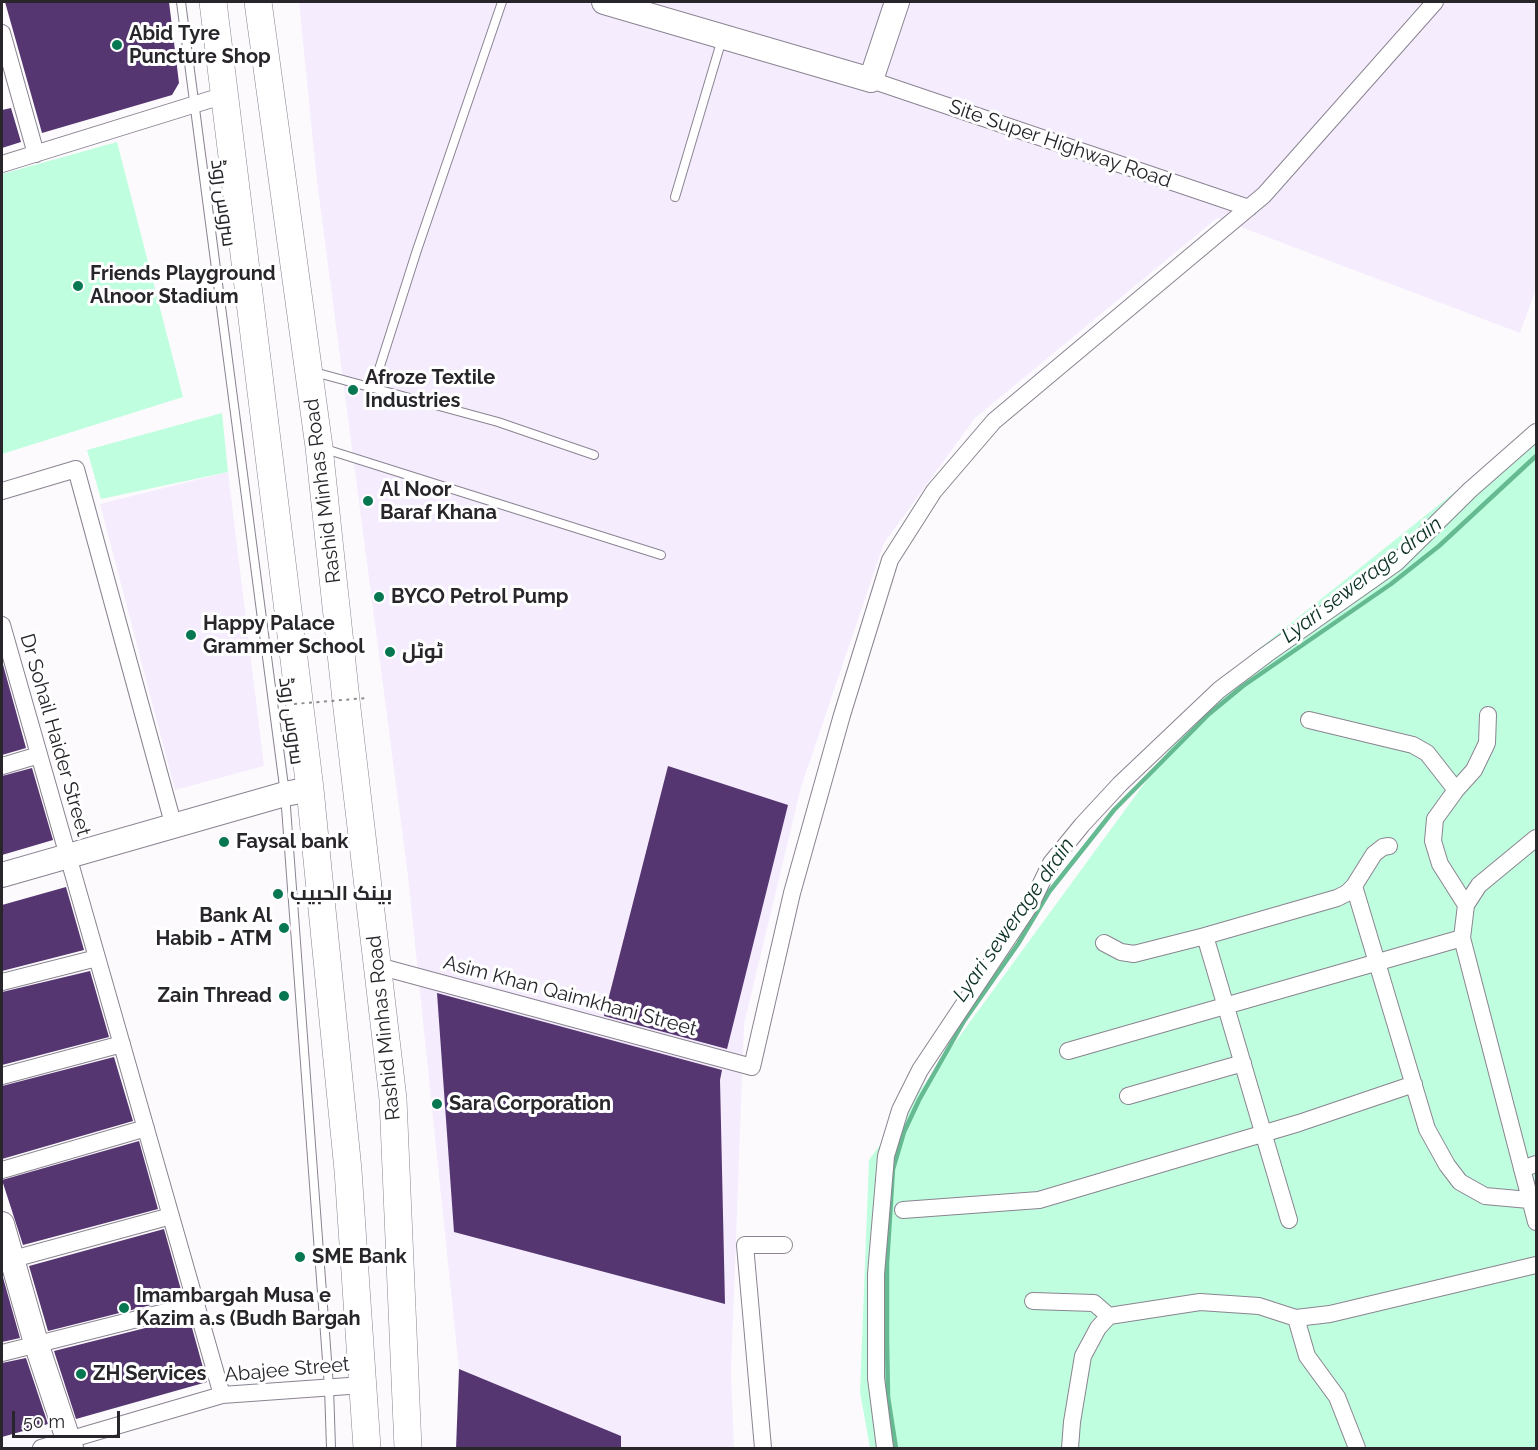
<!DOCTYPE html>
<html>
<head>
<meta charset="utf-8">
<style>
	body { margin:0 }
	#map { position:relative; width:1538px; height:1450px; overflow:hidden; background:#fcfafd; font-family:Raleway,sans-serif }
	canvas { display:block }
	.frame { position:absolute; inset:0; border:3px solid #28252b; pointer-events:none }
	.scale { position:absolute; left:12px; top:1411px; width:108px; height:27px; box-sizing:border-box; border:3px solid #28252b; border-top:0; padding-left:8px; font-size:18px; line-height:21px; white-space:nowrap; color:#28252b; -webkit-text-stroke:4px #fff; paint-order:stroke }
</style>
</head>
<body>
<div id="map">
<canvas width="1538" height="1450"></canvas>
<div class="frame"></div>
<div class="scale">50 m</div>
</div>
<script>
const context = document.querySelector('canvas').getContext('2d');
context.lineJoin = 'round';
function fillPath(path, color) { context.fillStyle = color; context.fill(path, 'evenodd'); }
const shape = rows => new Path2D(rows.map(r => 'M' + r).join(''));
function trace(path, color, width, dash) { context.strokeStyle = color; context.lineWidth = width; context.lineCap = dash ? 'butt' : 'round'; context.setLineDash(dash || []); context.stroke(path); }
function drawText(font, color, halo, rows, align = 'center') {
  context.font = font + ' Raleway,Cairo,sans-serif'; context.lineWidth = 6; context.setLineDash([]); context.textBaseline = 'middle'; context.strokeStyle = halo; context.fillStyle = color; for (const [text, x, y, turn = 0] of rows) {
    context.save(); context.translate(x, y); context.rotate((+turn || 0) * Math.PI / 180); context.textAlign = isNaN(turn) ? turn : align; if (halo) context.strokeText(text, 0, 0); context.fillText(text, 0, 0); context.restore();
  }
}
const built = shape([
	[299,2,1536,2,1536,289,1520,333,1217,218,975,418,884,543,801,787,744,1024,731,1373,734,1448,461,1448,459,1369,408,876,317,181],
	[228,472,264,766,175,790,100,504]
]);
const green = shape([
	[117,142,183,397,2,454,2,174],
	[222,413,228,472,101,499,87,450],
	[1536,427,1536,1448,870,1448,860,1392,869,1160,1220,680]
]);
const stream = shape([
	[896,1448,888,1397,887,1341,887,1263,893,1169,904,1132,919,1100,964,1021,1018,944,1049,892,1114,810,1209,714,1243,686,1391,584,1439,546,1536,456]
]);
const building = shape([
	[5,2,169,2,179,83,172,95,42,133],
	[11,108,21,142,2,148,2,110],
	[2,661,26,748,2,755],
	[668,766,788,805,727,1049,604,1016],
	[32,768,53,840,2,855,2,776],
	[66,887,84,950,2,971,2,905],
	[90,971,109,1037,2,1065,2,992],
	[437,993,722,1070,720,1080,725,1304,454,1232],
	[114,1057,133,1121,2,1159,2,1086],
	[139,1141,158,1209,23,1245,2,1180],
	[164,1229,183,1297,48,1331,29,1266],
	[2,1274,20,1338,2,1342],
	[189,1317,207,1382,76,1419,54,1351],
	[26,1358,48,1424,2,1437,2,1363],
	[459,1369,621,1436,621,1449,456,1449]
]);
const lane = shape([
	[181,2,285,794,329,1387,331,1448],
	[675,197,722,39],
	[314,372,498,422,594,455],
	[373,388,417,250,502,2],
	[322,448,661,555]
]);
const street = shape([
	[2,33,36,154],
	[871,80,1249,208],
	[2,164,225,95],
	[2,491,76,469,174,827],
	[2,625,222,1395],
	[1309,720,1413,745,1427,753,1456,790],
	[2,766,39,755],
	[1536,838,1479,885,1466,905,1462,938,1536,1222],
	[1354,886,1427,1129,1447,1165,1460,1182,1485,1196,1529,1200],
	[1466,905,1440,864,1433,841,1435,819,1456,790,1474,770,1487,743,1488,715],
	[1205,936,1289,1220],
	[1104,943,1121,952,1134,954,1205,936,1337,898,1347,893,1354,886,1374,854,1383,847,1389,846],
	[378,966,752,1067,792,893,842,715,890,560,934,491,994,421,1264,195,1435,2],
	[2,982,97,958],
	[1068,1051,1462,938],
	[2,1076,122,1044],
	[1128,1096,1243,1063],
	[1522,1169,1536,1164],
	[2,1170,146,1128],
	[903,1210,1039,1200,1299,1123,1414,1084],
	[2,1262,171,1216],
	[1033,1301,1094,1303,1109,1316],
	[1296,1318,1307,1356,1337,1397,1357,1448],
	[2,1353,197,1304],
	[41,1448,222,1395,363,1385],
	[763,1448,745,1245,784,1245],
	[885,1448,876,1378,876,1274,886,1156,900,1110,920,1070,1032,902,1051,863,1082,825,1120,784,1219,690,1267,654,1396,563,1470,490,1536,432],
	[1070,1448,1072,1422,1083,1356,1098,1328,1109,1316,1200,1302,1259,1306,1296,1318,1330,1314,1536,1265]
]);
const secondary = shape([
	[604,2,871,80,897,2],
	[2,875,285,794,310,789],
	[2,1224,36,1343,71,1448]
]);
const primary = shape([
	[213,2,310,789,348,1170,367,1448],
	[258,2,319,447,346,700,393,1099,408,1448]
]);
const pathBridge = shape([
	[294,704,366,698]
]);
const markers = [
	[117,45,6,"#077751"],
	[78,286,6,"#077751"],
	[353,390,6,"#077751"],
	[368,501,6,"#077751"],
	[379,597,6,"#077751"],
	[191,635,6,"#077751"],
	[390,652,6,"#077751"],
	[224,842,6,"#077751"],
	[278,894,6,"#077751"],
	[284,928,6,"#077751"],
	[284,996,6,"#077751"],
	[437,1104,6,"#077751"],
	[300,1257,6,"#077751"],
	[124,1308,6,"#077751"],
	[81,1374,6,"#077751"]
];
const poiNames = [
	["Abid Tyre",129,34],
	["Puncture Shop",129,57],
	["Friends Playground",90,274],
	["Alnoor Stadium",90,297],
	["Afroze Textile",365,378],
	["Industries",365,401],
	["Al Noor",380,490],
	["Baraf Khana",380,513],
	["BYCO Petrol Pump",391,597],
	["Happy Palace",203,624],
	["Grammer School",203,647],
	["ٹوٹل",402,652],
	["Faysal bank",236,842],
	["بينک الحبيب",290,894],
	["Bank Al",272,916,"right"],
	["Habib - ATM",272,939,"right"],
	["Zain Thread",272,996,"right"],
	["Sara Corporation",449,1104],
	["SME Bank",312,1257],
	["Imambargah Musa e",136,1296],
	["Kazim a.s (Budh Bargah",136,1319],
	["ZH Services",93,1374]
];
const streetNames = [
	["Site Super Highway Road",1060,144,19],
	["سروس روڈ",223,203,82],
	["Rashid Minhas Road",323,491,-97],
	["سروس روڈ",291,721,82],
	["Dr Sohail Haider Street",55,735,74],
	["Asim Khan Qaimkhani Street",570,996,15],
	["Rashid Minhas Road",384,1028,-96],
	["Abajee Street",287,1370,-5]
];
const waterNames = [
	["Lyari sewerage drain",1362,580,-37],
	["Lyari sewerage drain",1014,920,-55]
];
fillPath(built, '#f5ecfe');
fillPath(green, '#bffede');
trace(stream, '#65ba92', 4.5);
fillPath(building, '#553671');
trace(lane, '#8a8391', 10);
trace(street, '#8a8391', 18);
trace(secondary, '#8a8391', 26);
trace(primary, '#8a8391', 28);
trace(lane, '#fff', 8);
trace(street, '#fff', 16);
trace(secondary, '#fff', 24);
trace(primary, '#fff', 27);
trace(pathBridge, '#8e8b90', 2, [3, 4.5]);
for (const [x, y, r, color] of markers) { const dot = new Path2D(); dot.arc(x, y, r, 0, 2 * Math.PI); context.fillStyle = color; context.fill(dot); trace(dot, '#fff', 2); }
drawText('bold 20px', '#28252b', '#fff', poiNames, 'left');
drawText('20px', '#28252b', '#fff', streetNames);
drawText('italic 21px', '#0a3121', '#fff', waterNames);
</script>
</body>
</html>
